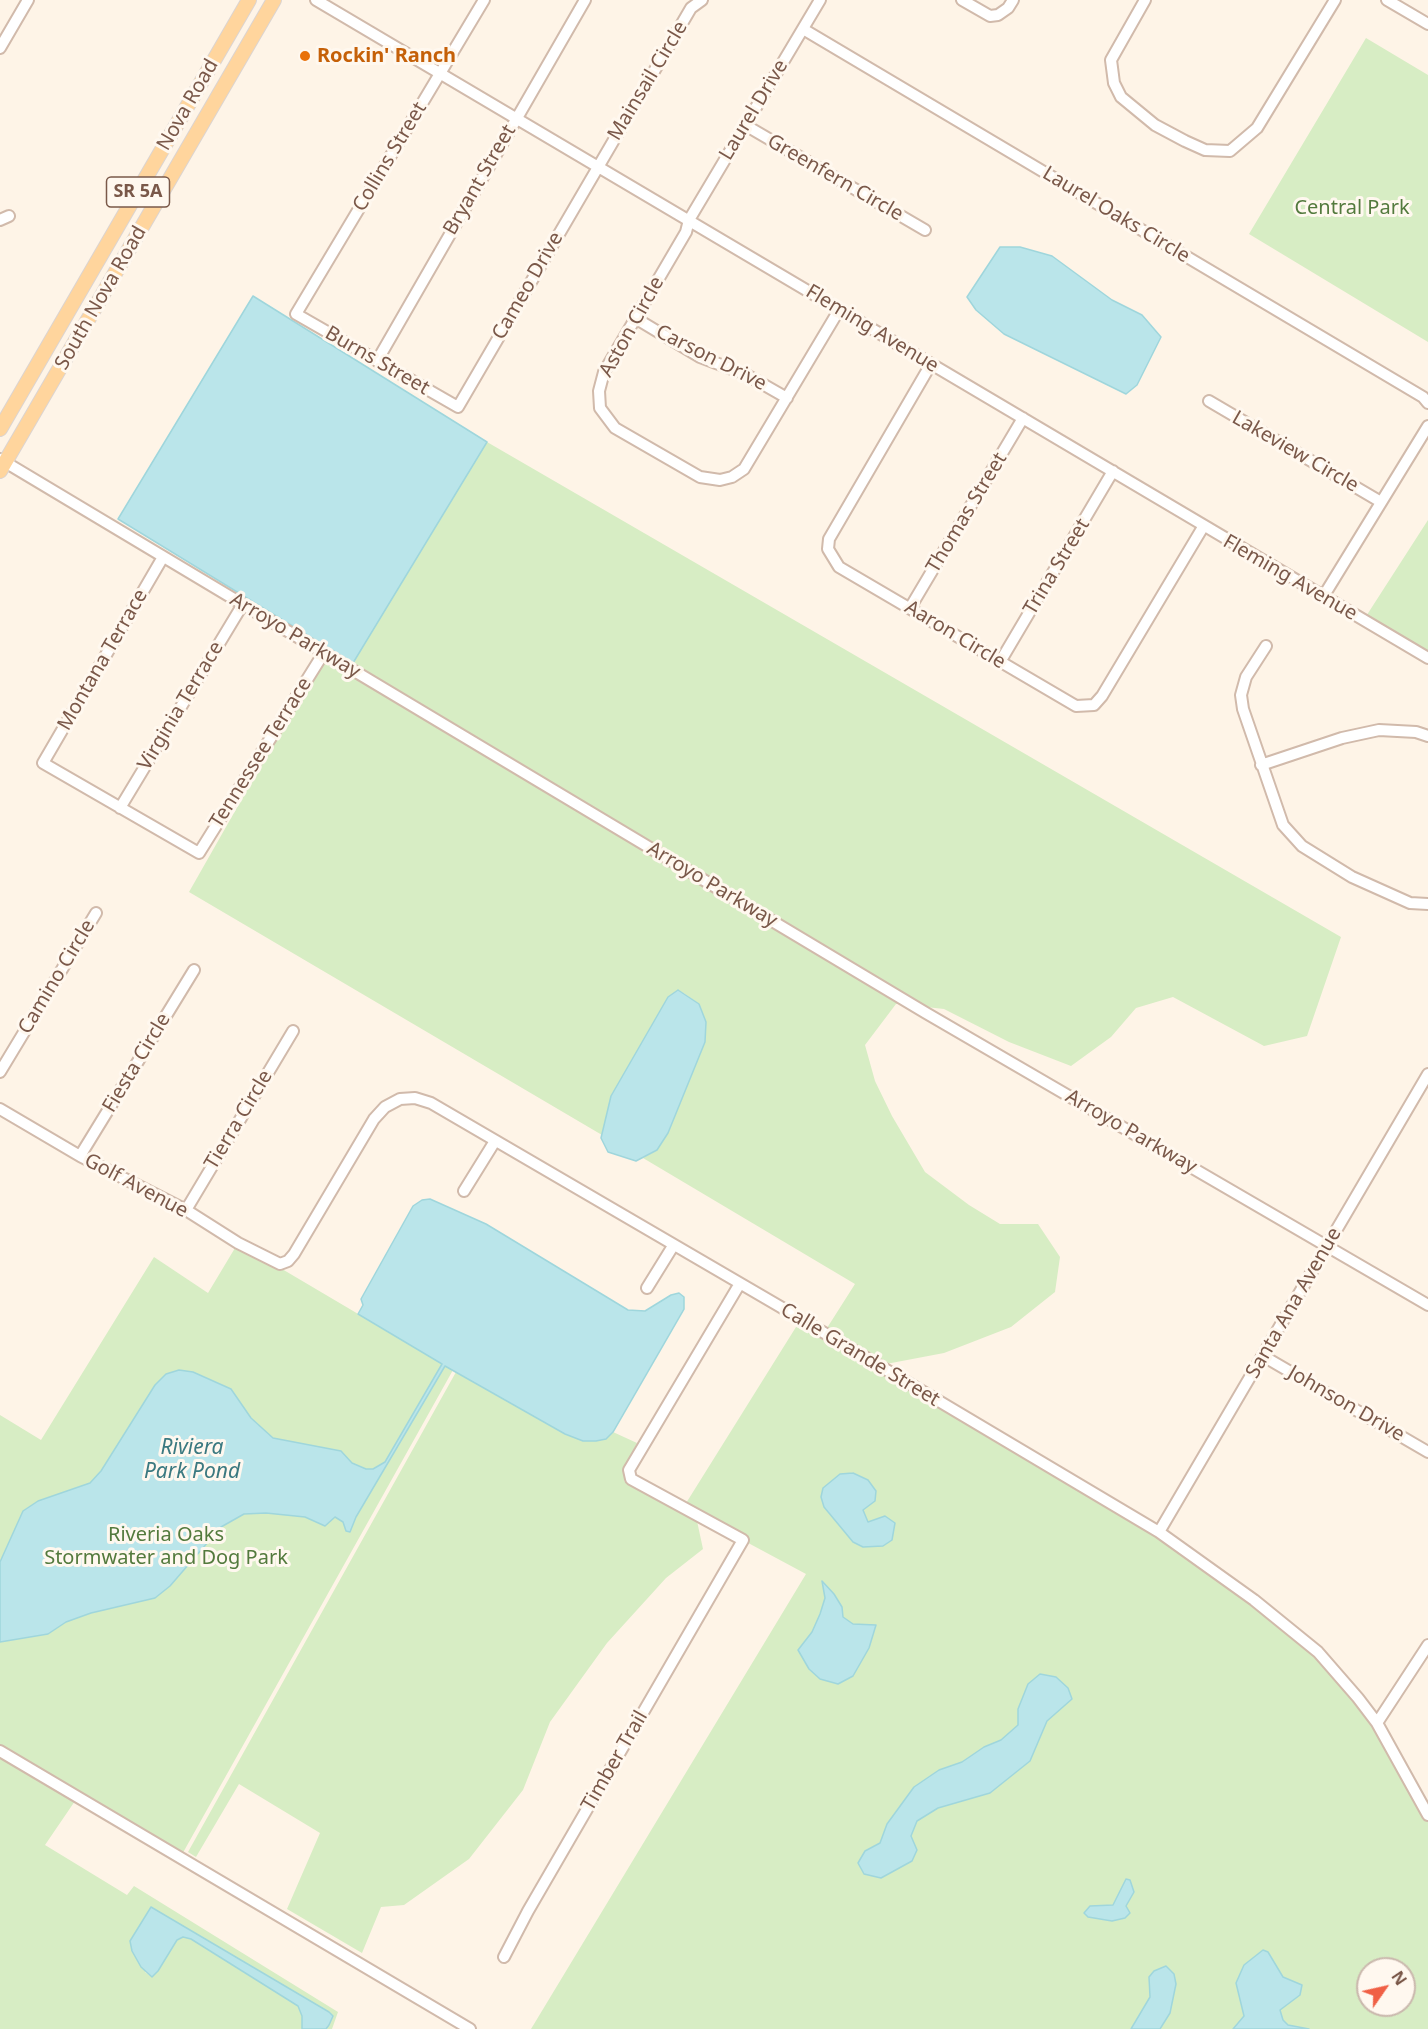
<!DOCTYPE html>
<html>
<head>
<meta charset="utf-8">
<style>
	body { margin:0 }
	#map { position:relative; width:1428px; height:2029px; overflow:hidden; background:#fef4e7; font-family:"Noto Sans",sans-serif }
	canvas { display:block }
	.north { position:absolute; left:1356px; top:1957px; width:60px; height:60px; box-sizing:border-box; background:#fff8ef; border:2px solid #cab8ad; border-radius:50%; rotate:56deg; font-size:16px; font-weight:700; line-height:24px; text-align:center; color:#7a5849 }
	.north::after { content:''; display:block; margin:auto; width:21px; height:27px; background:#f06045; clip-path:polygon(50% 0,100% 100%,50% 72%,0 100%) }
</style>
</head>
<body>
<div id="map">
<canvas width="1428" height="2029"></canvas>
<div class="north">N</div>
</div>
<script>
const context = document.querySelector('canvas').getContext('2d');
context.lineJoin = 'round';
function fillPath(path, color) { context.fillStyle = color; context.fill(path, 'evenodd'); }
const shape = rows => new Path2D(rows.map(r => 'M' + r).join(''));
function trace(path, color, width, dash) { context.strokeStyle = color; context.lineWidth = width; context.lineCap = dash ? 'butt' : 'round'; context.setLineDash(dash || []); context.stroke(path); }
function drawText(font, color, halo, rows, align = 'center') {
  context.font = font + ' "Noto Sans",sans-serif'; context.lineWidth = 6; context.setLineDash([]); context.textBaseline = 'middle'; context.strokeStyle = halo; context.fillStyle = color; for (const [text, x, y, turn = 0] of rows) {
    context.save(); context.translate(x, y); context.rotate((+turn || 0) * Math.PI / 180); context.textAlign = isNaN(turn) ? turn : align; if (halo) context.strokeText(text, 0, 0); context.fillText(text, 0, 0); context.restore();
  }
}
const green = shape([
	[1366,38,1428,75,1428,342,1249,234],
	[487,442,1341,937,1307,1036,1264,1046,1173,997,1136,1008,1111,1037,1071,1066,1009,1042,944,1009,926,1007,327,650,353,662],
	[1428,520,1428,659,1363,621],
	[324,660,901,1004,896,1004,865,1045,875,1081,892,1116,925,1172,969,1205,1000,1224,1038,1224,1060,1257,1055,1292,1011,1327,944,1353,886,1364,827,1328,855,1284,643,1158,657,1150,706,1022,699,1004,685,994,678,990,668,997,611,1096,602,1135,189,892,280,732],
	[238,1243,453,1370,180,1858,0,1752,0,1415,41,1440,154,1257,208,1293],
	[801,1319,1159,1532,1318,1652,1377,1723,1428,1814,1428,2029,531,2029,806,1574,683,1508],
	[1368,1969,1404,1969,1404,2005,1368,2005],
	[456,1372,565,1434,583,1441,606,1439,613,1432,637,1443,624,1469,624,1481,697,1521,703,1549,666,1578,607,1643,550,1722,523,1790,469,1859,404,1905,381,1907,362,1953,287,1909,320,1833,239,1784,196,1857,188,1852],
	[0,1757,75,1801,45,1845,127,1895,134,1886,338,2012,332,2029,326,2029,329,2012,151,1907,145,1972,152,1977,177,1940,183,1937,191,1939,298,2006,302,2016,302,2029,0,2029]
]);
const water = shape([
	[1000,247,1020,247,1052,256,1112,300,1142,315,1161,337,1137,385,1126,394,1004,334,976,310,967,297,1000,247],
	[253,296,487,442,353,663,118,519,253,296],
	[678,990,699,1004,706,1022,705,1042,668,1133,657,1150,636,1161,608,1152,601,1138,611,1096,668,997,678,990],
	[430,1199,486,1224,628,1310,645,1311,671,1295,679,1293,684,1297,684,1309,613,1432,606,1439,596,1441,583,1441,565,1434,445,1366,356,1517,350,1532,346,1531,343,1522,335,1517,325,1526,305,1517,266,1513,244,1514,221,1527,170,1586,155,1598,91,1613,66,1622,48,1634,0,1642,0,1562,23,1511,38,1501,90,1483,101,1471,155,1385,166,1374,179,1370,193,1372,231,1389,251,1418,273,1438,341,1451,352,1463,366,1469,373,1469,385,1462,442,1364,358,1314,363,1305,361,1299,413,1206,422,1200,430,1199],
	[853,1473,868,1480,876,1491,875,1501,863,1510,868,1522,885,1516,895,1523,892,1540,883,1546,863,1547,853,1542,824,1507,821,1497,823,1488,840,1474,853,1473],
	[822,1581,834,1594,842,1607,843,1617,853,1624,876,1625,869,1648,853,1676,838,1684,820,1679,809,1669,798,1650,812,1632,820,1614,825,1598,822,1581],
	[1040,1674,1056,1677,1068,1688,1072,1699,1047,1721,1030,1761,990,1793,938,1808,917,1821,911,1836,917,1850,912,1861,881,1878,864,1874,858,1863,865,1851,880,1843,887,1824,914,1787,939,1770,962,1762,984,1747,1001,1740,1018,1725,1018,1709,1028,1684,1040,1674],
	[1126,1879,1130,1880,1134,1892,1126,1906,1130,1913,1125,1918,1112,1921,1088,1917,1084,1913,1090,1906,1113,1905,1126,1879],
	[151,1907,329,2012,333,2016,329,2025,326,2029,302,2029,302,2016,298,2006,191,1939,183,1937,177,1940,158,1971,152,1977,141,1967,132,1951,130,1941,151,1907],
	[1263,1950,1268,1952,1283,1977,1302,1985,1300,1995,1280,2010,1283,2020,1288,2025,1309,2029,1233,2029,1244,2016,1236,1983,1244,1965,1263,1950],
	[1166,1966,1174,1974,1176,1984,1170,2013,1160,2029,1131,2029,1150,1997,1149,1977,1154,1971,1166,1966]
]);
const minor = shape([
	[316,0,1428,658],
	[484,0,296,314,458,407,691,8,702,0],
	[820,0,689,220,686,232,604,372,599,391,600,408,615,428,700,477,720,480,732,477,744,469,839,310],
	[962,0,990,16,998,15,1008,8,1013,0],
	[1145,0,1111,60,1114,83,1121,97,1155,125,1185,141,1205,150,1230,151,1257,128,1335,0],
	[1387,0,1428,24],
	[803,29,1423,397,1428,403],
	[0,48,28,0],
	[745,125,925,230],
	[0,220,9,216],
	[635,318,700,357,745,374,787,398],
	[377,361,585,0],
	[931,364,829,539,828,549,839,567,1076,706,1094,705,1102,696,1203,527],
	[1209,401,1381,502],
	[0,459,926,1013,1428,1305],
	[163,557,43,763,199,853,323,654],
	[1323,597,1428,426],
	[910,608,1023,418],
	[1266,646,1246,677,1241,695,1243,709,1283,825,1302,846,1352,877,1410,903,1428,904],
	[1000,662,1113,471],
	[1261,765,1342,738,1379,730,1416,732,1428,736],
	[120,808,243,604],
	[0,1072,96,913],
	[0,1109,80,1156,186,1210,238,1243,280,1264,288,1261,294,1254,374,1119,385,1107,400,1099,415,1098,431,1103,779,1306,1159,1532,1254,1600,1318,1652,1358,1698,1377,1723,1428,1815],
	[80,1156,194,970],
	[464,1191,495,1141],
	[186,1210,293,1031],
	[647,1288,673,1246],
	[1263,1356,1428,1452],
	[1159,1532,1428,1074],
	[1377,1723,1428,1645],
	[0,1751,470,2029],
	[504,1957,528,1911,743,1540,631,1479,629,1470,739,1285]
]);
const major = shape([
	[0,429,249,0],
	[0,471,274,0]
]);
const markers = [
	[305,56,6,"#e8710a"]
];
const shields = [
	[138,192,63]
];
const shieldNames = [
	["SR 5A",138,192]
];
const foodNames = [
	["Rockin' Ranch",317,56]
];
const streetNames = [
	["Mainsail Circle",648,81,-59],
	["Nova Road",188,105,-60],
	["Laurel Drive",754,110,-59],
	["Collins Street",390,157,-59],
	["Greenfern Circle",835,178,30],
	["Bryant Street",480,180,-60],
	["Laurel Oaks Circle",1116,215,31],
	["Cameo Drive",528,286,-60],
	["South Nova Road",101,298,-60],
	["Aston Circle",632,327,-61],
	["Fleming Avenue",872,329,31],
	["Carson Drive",711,358,27],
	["Burns Street",377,361,30],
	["Lakeview Circle",1295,452,30],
	["Thomas Street",967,513,-59],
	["Trina Street",1057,567,-59],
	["Fleming Avenue",1290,578,30],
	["Aaron Circle",955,635,31],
	["Arroyo Parkway",295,636,31],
	["Montana Terrace",103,660,-60],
	["Virginia Terrace",181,706,-59],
	["Tennessee Terrace",261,753,-58],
	["Arroyo Parkway",712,885,31],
	["Camino Circle",57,977,-59],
	["Fiesta Circle",137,1063,-59],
	["Tierra Circle",239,1120,-59],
	["Arroyo Parkway",1131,1132,30],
	["Golf Avenue",136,1186,28],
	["Santa Ana Avenue",1294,1303,-60],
	["Calle Grande Street",860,1355,31],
	["Johnson Drive",1346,1404,30],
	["Timber Trail",615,1761,-60]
];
const parkNames = [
	["Central Park",1352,208],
	["Riveria Oaks",166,1535],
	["Stormwater and Dog Park",166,1558]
];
const waterNames = [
	["Riviera",192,1448],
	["Park Pond",192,1472]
];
fillPath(green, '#d7edc4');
fillPath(water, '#bae5ea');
trace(water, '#9fd6dc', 1.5);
trace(minor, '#d1baab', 14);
trace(major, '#dcd4d0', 16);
trace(minor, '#fff', 10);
trace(major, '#ffd59d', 14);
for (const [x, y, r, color] of markers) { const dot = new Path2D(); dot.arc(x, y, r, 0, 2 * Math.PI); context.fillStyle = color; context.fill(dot); trace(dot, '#fff8ef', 2); }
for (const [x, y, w] of shields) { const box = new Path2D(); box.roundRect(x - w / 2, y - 15, w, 30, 4.5); context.fillStyle = '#fff8ef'; context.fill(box); trace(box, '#7a5849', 1.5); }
drawText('bold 18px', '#7a5849', null, shieldNames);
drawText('bold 20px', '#c56008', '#fff8ef', foodNames, 'left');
drawText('20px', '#7a5849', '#fff8ef', streetNames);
drawText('20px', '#537a3d', '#fff8ef', parkNames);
drawText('italic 21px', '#3b7980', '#fff8ef', waterNames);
</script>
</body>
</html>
